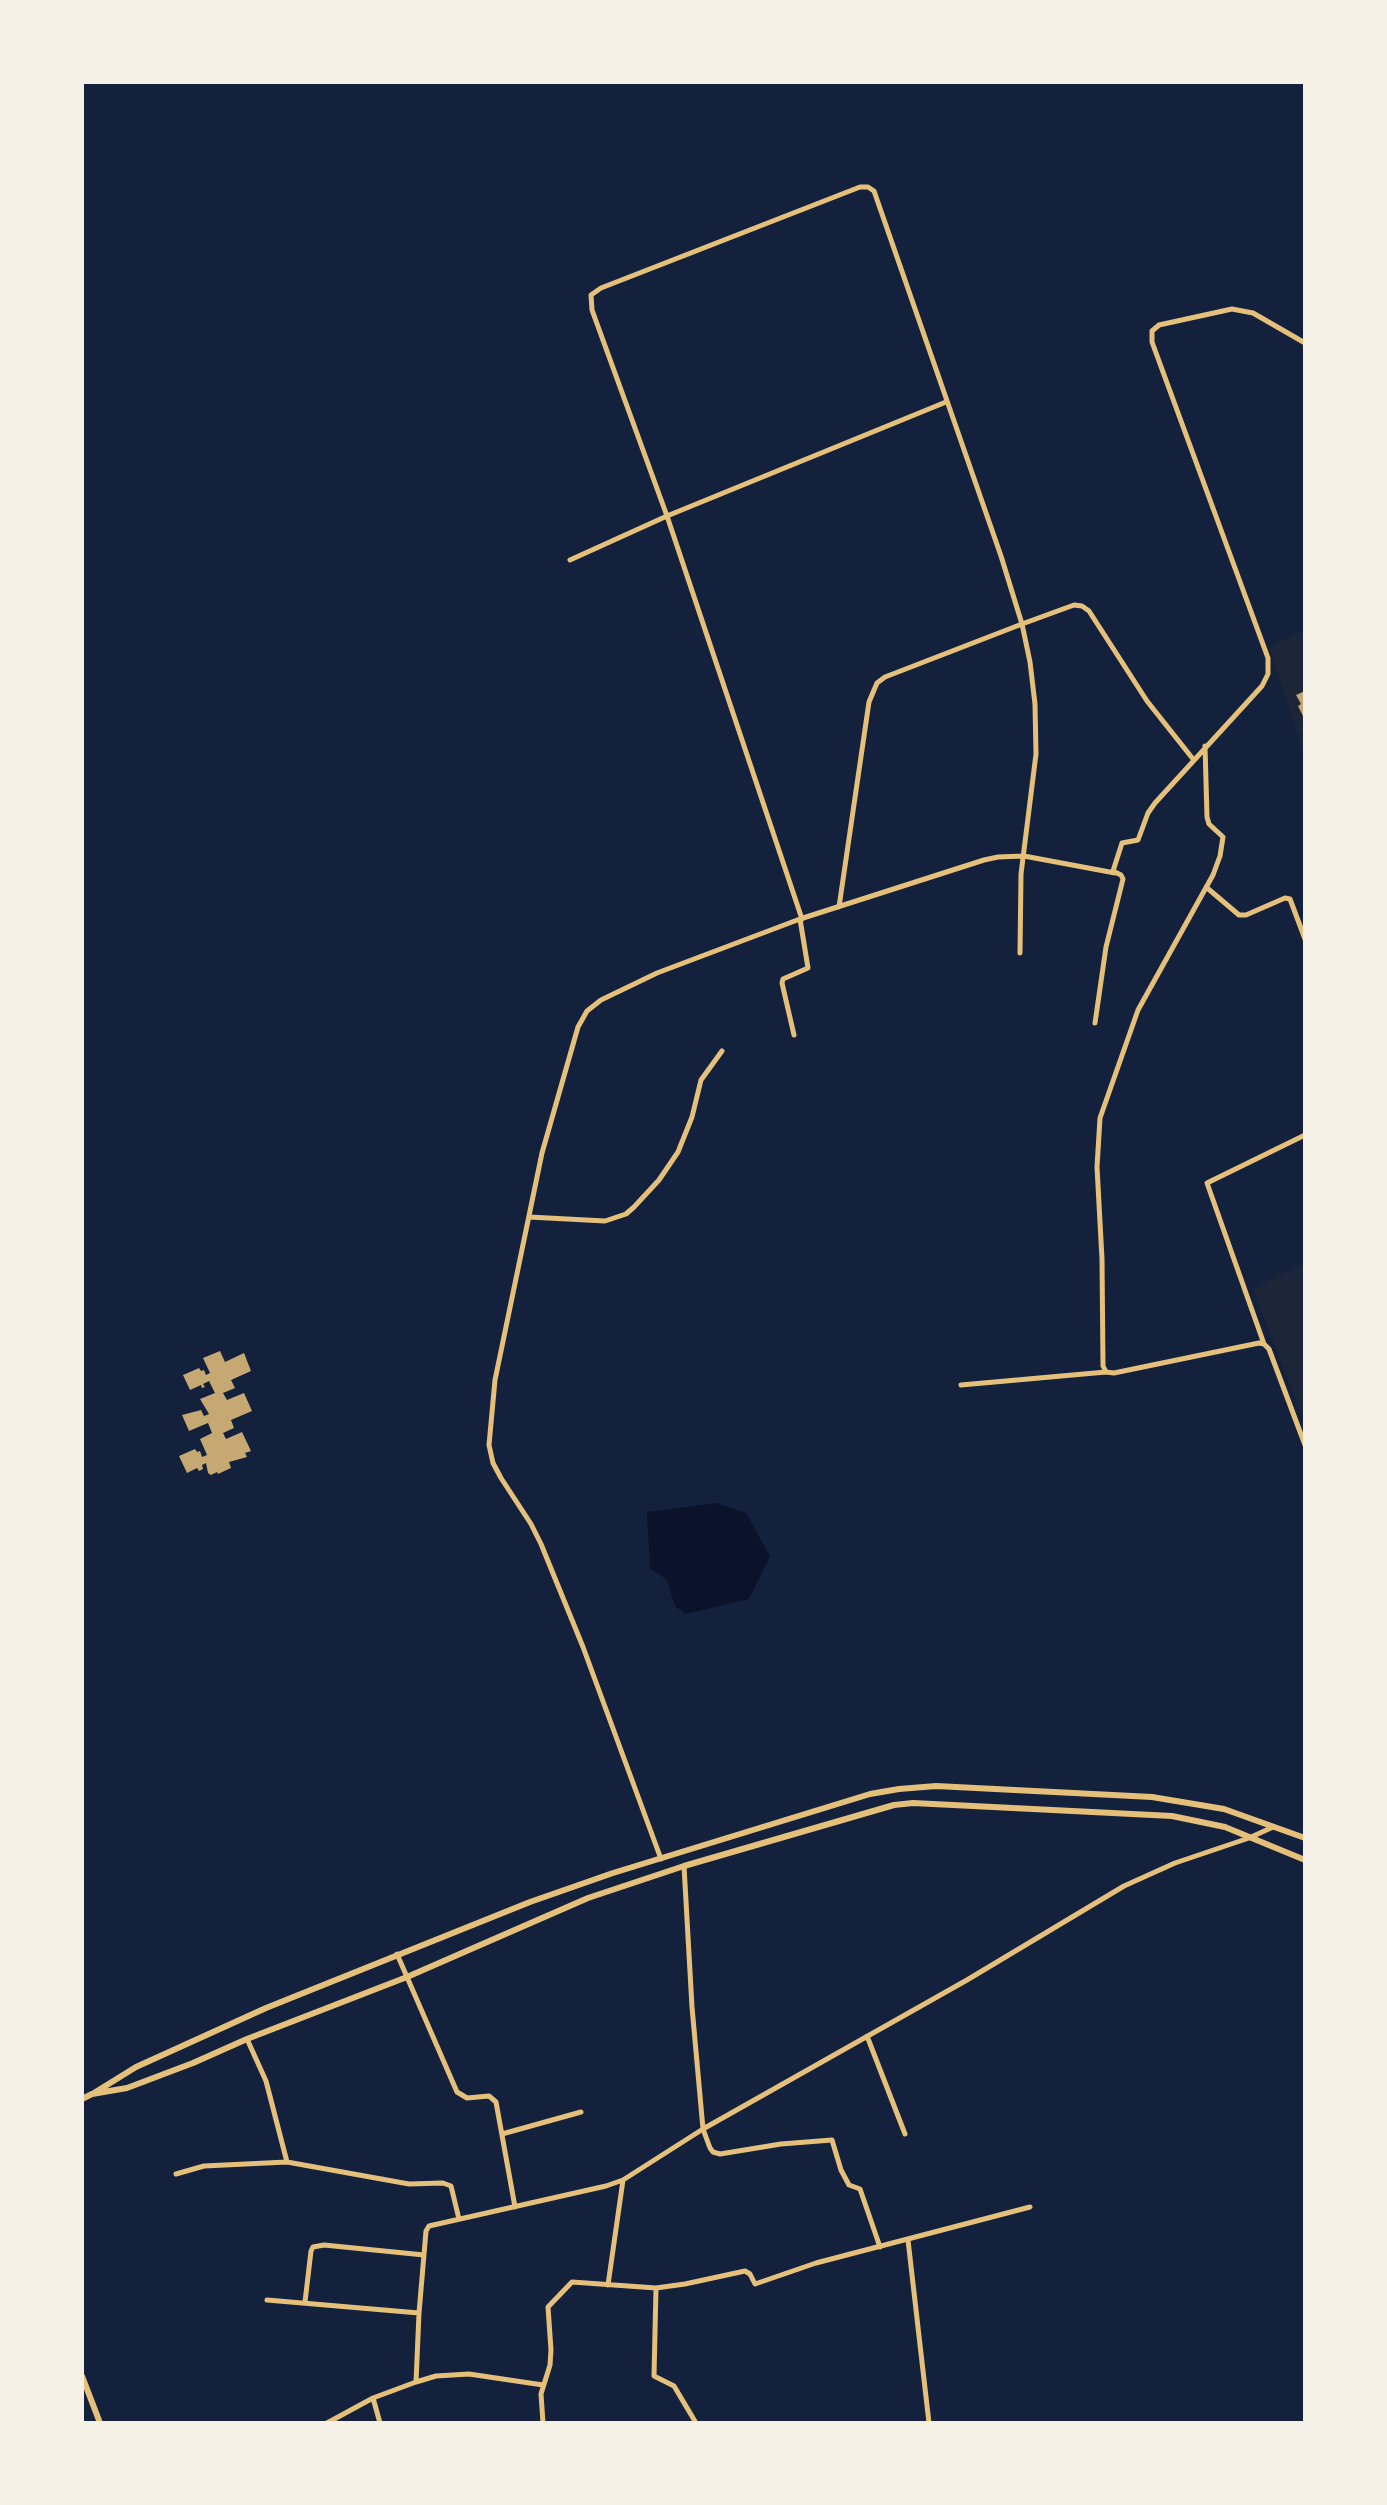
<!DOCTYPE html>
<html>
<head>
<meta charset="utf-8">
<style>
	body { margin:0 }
	#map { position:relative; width:1387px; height:2505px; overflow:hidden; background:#14213d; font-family:"Space Grotesk",sans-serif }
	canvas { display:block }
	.frame { position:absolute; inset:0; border:84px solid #f6f1e7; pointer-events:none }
</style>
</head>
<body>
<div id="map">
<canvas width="1387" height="2505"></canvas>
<div class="frame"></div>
</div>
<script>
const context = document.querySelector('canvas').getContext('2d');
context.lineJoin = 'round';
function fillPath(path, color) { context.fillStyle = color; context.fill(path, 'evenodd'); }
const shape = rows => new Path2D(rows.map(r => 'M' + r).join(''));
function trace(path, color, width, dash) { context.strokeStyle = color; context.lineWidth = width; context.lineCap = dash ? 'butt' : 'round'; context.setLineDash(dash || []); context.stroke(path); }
const green = shape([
	[1305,630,1305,757,1269,648],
	[1305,1263,1305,1424,1253,1289]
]);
const water = shape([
	[716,1503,746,1513,770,1556,749,1599,685,1614,675,1606,667,1580,650,1568,647,1512]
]);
const building = shape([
	[1305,691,1305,720,1298,706,1301,704,1296,695],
	[220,1351,225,1362,244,1353,251,1371,231,1380,235,1388,223,1393,227,1400,244,1393,252,1411,231,1420,234,1428,223,1433,226,1439,242,1432,251,1451,245,1453,247,1457,229,1462,231,1468,218,1474,217,1472,211,1475,208,1473,206,1463,202,1465,203,1469,199,1471,197,1468,187,1473,179,1456,195,1449,197,1452,200,1451,202,1457,207,1455,200,1439,212,1433,208,1423,189,1431,182,1415,201,1410,204,1416,209,1414,200,1399,215,1393,209,1381,203,1384,205,1387,202,1388,201,1385,190,1390,183,1375,199,1368,201,1371,204,1370,206,1375,210,1373,203,1358]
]);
const minor = shape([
	[570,560,667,516,946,402],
	[1205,746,1207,817,1209,824,1223,837,1220,856,1213,875,1138,1010,1100,1118,1097,1167,1102,1259,1103,1366,1106,1372,1114,1373,1259,1343,1264,1344,1269,1349,1305,1445],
	[1206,887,1239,915,1246,915,1285,898,1290,899,1305,939],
	[839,907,869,702,877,683,885,677,1022,624,1074,605,1082,606,1089,611,1147,701,1193,759],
	[802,919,667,516,592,310,591,295,601,288,860,187,868,187,874,191,1001,556,1022,624,1030,662,1035,704,1036,754,1021,874,1020,953],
	[1095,1023,1106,947,1123,879,1121,875,1113,871,1122,843,1138,840,1148,813,1155,803,1262,686,1268,674,1268,658,1152,342,1152,331,1159,325,1232,309,1253,313,1305,343],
	[794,1035,782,983,783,979,808,968,800,919],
	[529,1217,605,1221,626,1214,634,1207,659,1180,678,1152,692,1117,701,1080,722,1051],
	[1264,1344,1207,1183,1305,1135],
	[961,1385,1106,1372],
	[661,1859,583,1647,541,1544,531,1524,501,1478,493,1463,489,1445,495,1380,542,1153,578,1027,587,1011,601,1000,657,973,800,919,984,860,998,857,1024,856,1115,873],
	[684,1866,692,2007,703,2129,710,2148,713,2152,720,2154,781,2144,832,2140,841,2170,849,2185,860,2189,880,2247],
	[397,1954,457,2092,467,2098,489,2096,496,2102,515,2207],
	[867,2036,905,2134],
	[247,2039,266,2081,287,2162],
	[502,2134,581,2112],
	[176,2174,204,2166,287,2162,409,2184,443,2183,451,2186,459,2219],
	[908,2240,929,2423],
	[608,2285,623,2180],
	[656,2288,654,2376,674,2386,696,2423],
	[267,2300,419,2313],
	[305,2302,311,2251,313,2247,324,2245,424,2255],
	[416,2382,436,2376,469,2374,543,2385],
	[373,2398,380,2423],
	[327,2423,373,2398,416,2382,419,2313,426,2231,429,2226,606,2186,623,2180,703,2129,967,1980,1124,1886,1175,1863,1249,1838,1273,1827],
	[543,2423,541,2394,550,2365,551,2350,548,2307,572,2282,656,2288,685,2284,745,2271,750,2274,755,2284,816,2263,1030,2207]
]);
const tertiary = shape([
	[94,2093,136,2067,266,2008,530,1902,613,1873,870,1794,899,1789,936,1786,1152,1797,1224,1809,1305,1838],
	[82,2099,92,2094,127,2088,193,2063,247,2039,407,1977,588,1898,684,1866,894,1805,913,1803,1172,1816,1225,1827,1305,1860],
	[82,2376,100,2423]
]);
fillPath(green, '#1d2539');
fillPath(water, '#0b132b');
fillPath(building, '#c6a872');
trace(minor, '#e5c07b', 5);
trace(tertiary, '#e5c07b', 6);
</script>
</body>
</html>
